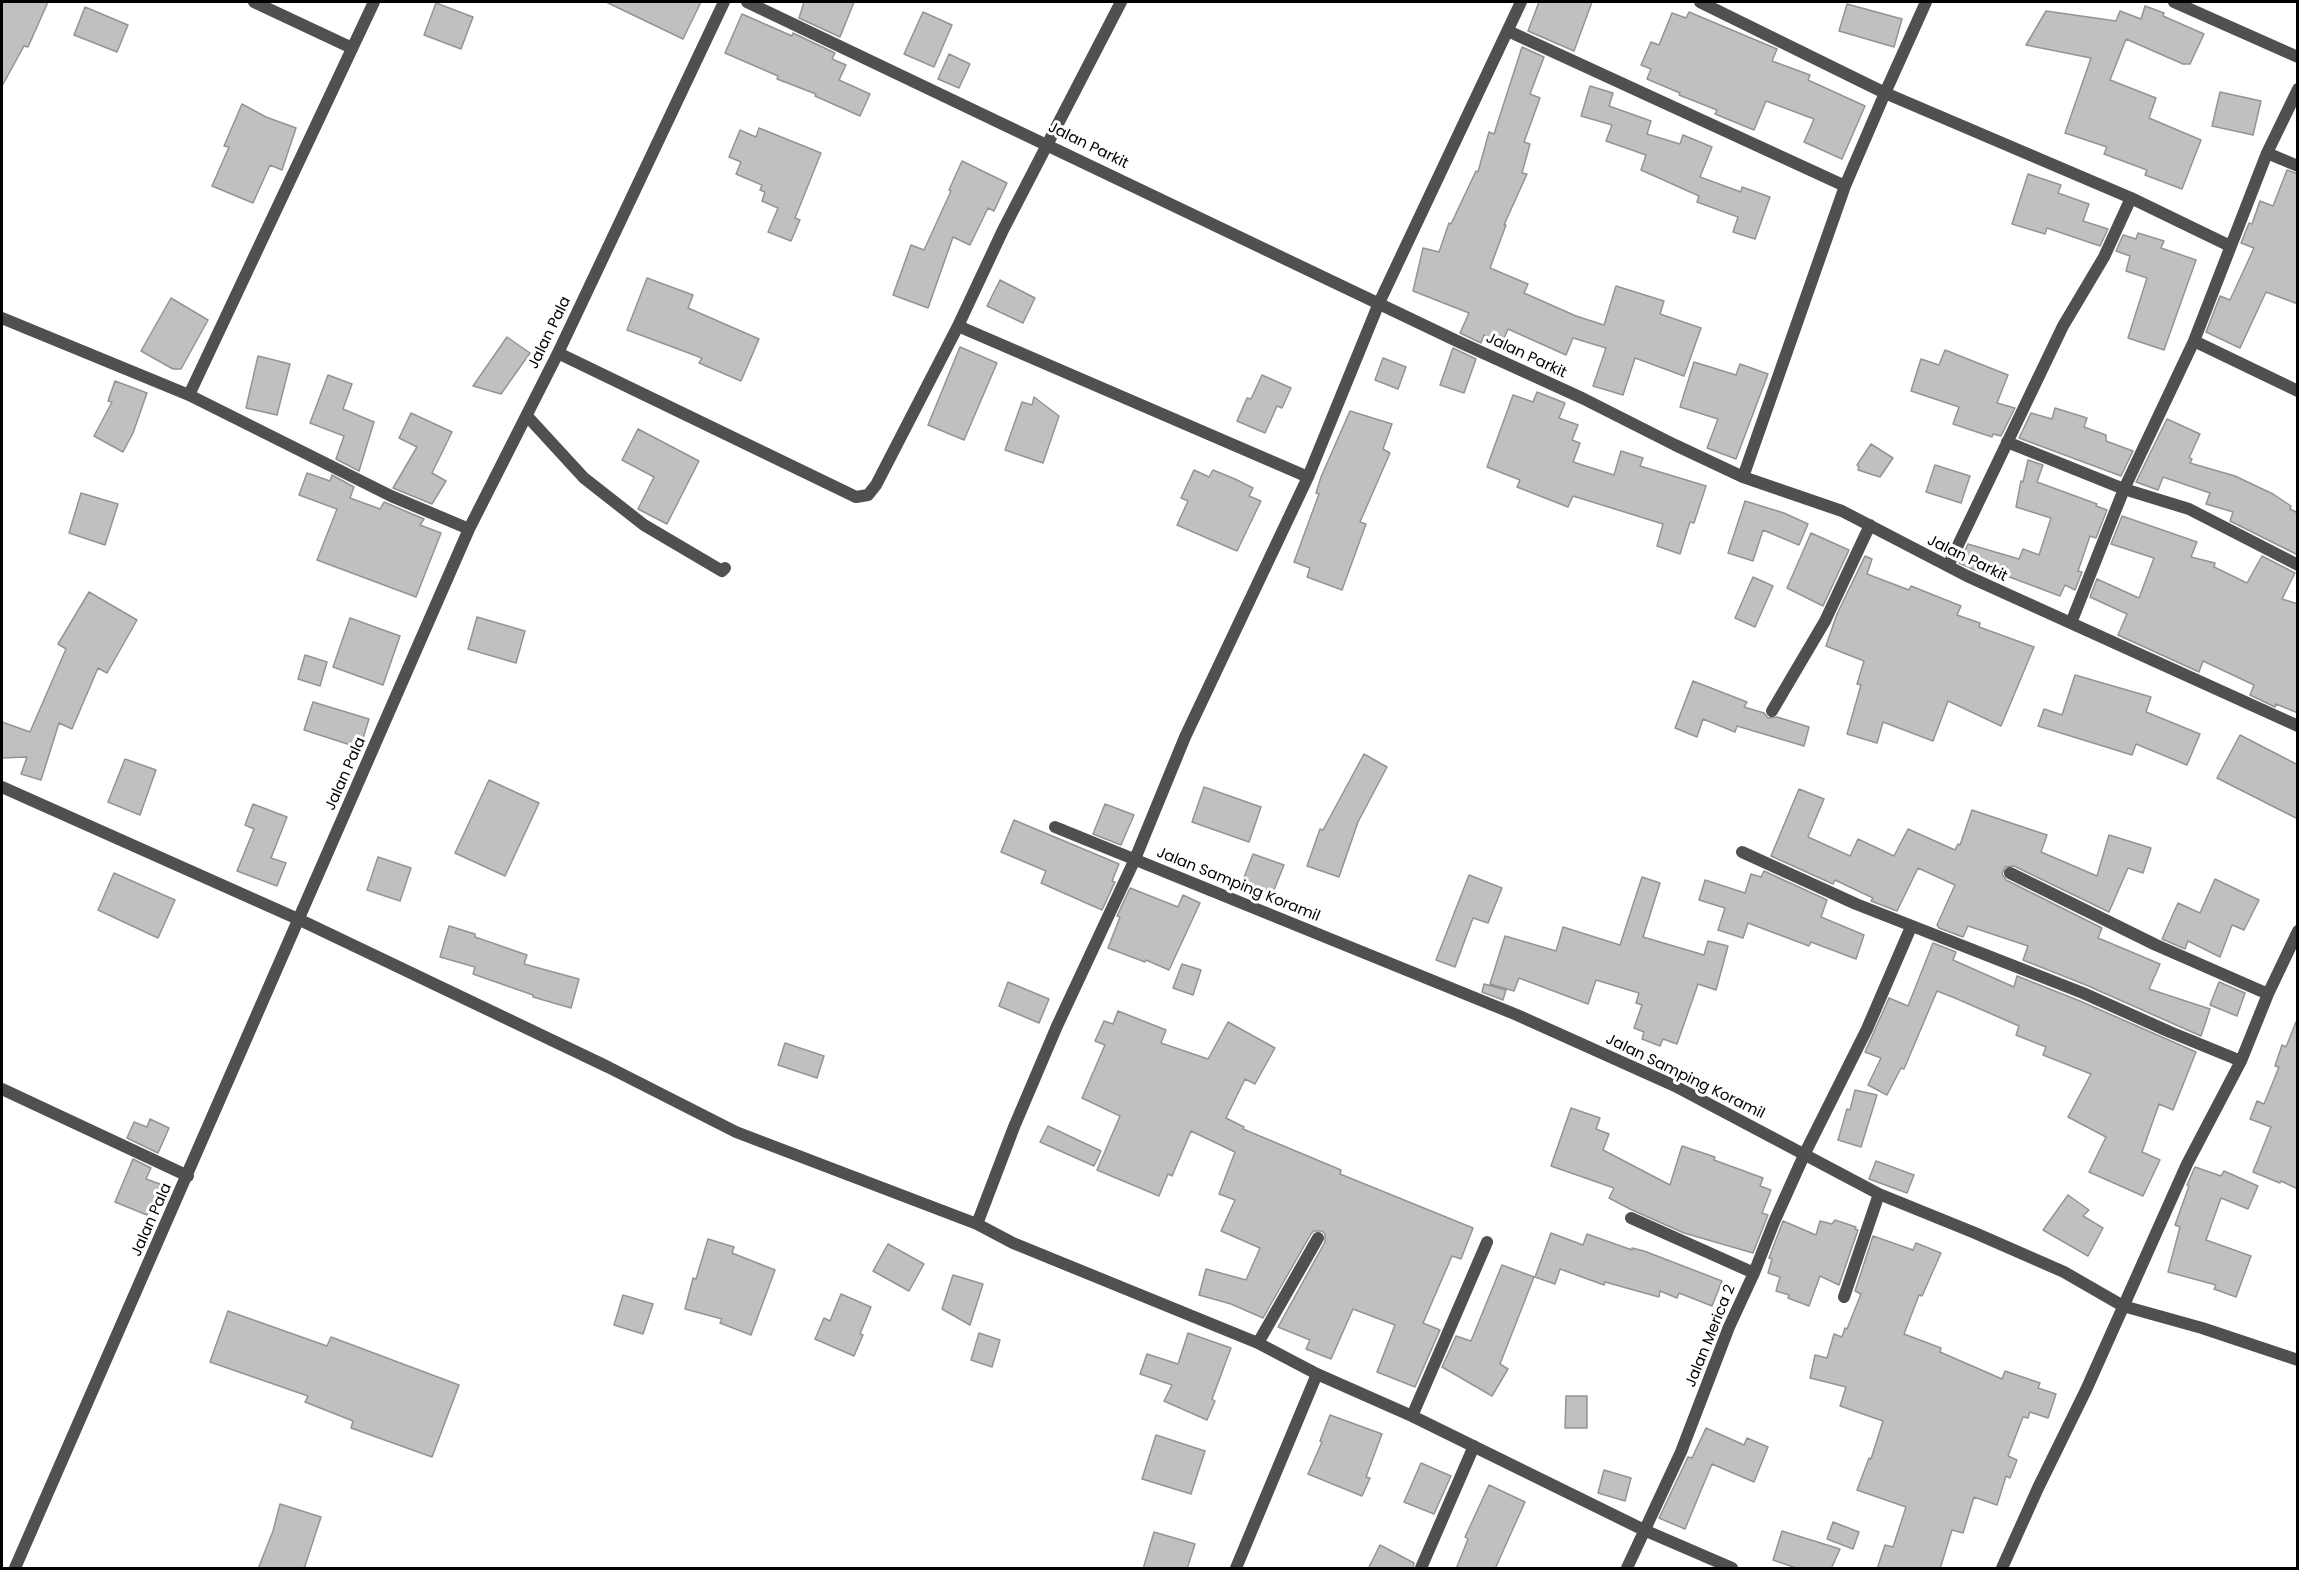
<!DOCTYPE html>
<html>
<head>
<meta charset="utf-8">
<style>
	body { margin:0 }
	#map { position:relative; width:2299px; height:1570px; overflow:hidden; background:#fff; font-family:Poppins,sans-serif }
	canvas { display:block }
	.frame { position:absolute; inset:0; border:3px solid #000; pointer-events:none }
</style>
</head>
<body>
<div id="map">
<canvas width="2299" height="1570"></canvas>
<div class="frame"></div>
</div>
<script>
const context = document.querySelector('canvas').getContext('2d');
context.lineJoin = 'round';
function fillPath(path, color) { context.fillStyle = color; context.fill(path, 'evenodd'); }
const shape = rows => new Path2D(rows.map(r => 'M' + r).join(''));
function trace(path, color, width, dash) { context.strokeStyle = color; context.lineWidth = width; context.lineCap = dash ? 'butt' : 'round'; context.setLineDash(dash || []); context.stroke(path); }
function drawText(font, color, halo, rows, align = 'center') {
  context.font = font + ' Poppins,sans-serif'; context.lineWidth = 6; context.setLineDash([]); context.textBaseline = 'middle'; context.strokeStyle = halo; context.fillStyle = color; for (const [text, x, y, turn = 0] of rows) {
    context.save(); context.translate(x, y); context.rotate((+turn || 0) * Math.PI / 180); context.textAlign = isNaN(turn) ? turn : align; if (halo) context.strokeText(text, 0, 0); context.fillText(text, 0, 0); context.restore();
  }
}
const building = shape([
	[2,2,48,2,28,47,24,46,2,86,2,2],
	[606,2,701,2,683,39,606,2],
	[804,2,854,2,840,37,799,18,804,2],
	[1539,2,1592,2,1574,51,1528,31,1539,2],
	[436,3,473,17,461,49,424,35,436,3],
	[1847,4,1902,19,1894,47,1839,31,1847,4],
	[2145,6,2164,13,2163,16,2204,34,2190,64,2183,64,2126,39,2110,80,2156,98,2149,118,2201,140,2182,189,2145,175,2147,170,2104,154,2107,147,2065,133,2091,58,2026,45,2046,11,2116,21,2120,11,2141,19,2145,6],
	[85,7,128,25,117,52,74,35,85,7],
	[923,12,952,25,934,67,904,54,923,12],
	[1689,12,1777,49,1772,61,1810,75,1808,80,1865,106,1842,159,1804,142,1814,119,1766,101,1754,130,1715,114,1717,110,1679,95,1680,93,1647,79,1651,69,1641,65,1651,42,1659,45,1672,13,1686,18,1689,12],
	[742,14,792,36,793,33,835,53,832,59,846,65,839,80,870,94,860,116,815,96,816,94,777,79,778,76,725,53,742,14],
	[1522,47,1544,57,1530,94,1540,98,1524,142,1530,144,1522,173,1527,174,1504,225,1506,225,1490,268,1528,284,1524,293,1576,316,1604,325,1616,286,1664,301,1660,314,1701,328,1684,376,1635,358,1623,395,1593,386,1606,348,1573,338,1566,355,1508,329,1502,343,1484,335,1481,343,1460,333,1469,313,1413,291,1423,248,1439,252,1449,223,1451,224,1476,171,1478,172,1489,132,1494,134,1522,47],
	[949,54,970,64,959,88,938,79,949,54],
	[1590,86,1613,93,1609,106,1651,121,1647,134,1680,144,1683,135,1712,147,1700,177,1741,192,1742,187,1770,197,1755,239,1733,232,1738,217,1697,202,1699,196,1641,170,1646,155,1606,141,1612,125,1581,116,1590,86],
	[2220,92,2261,101,2253,135,2212,126,2220,92],
	[242,104,266,117,296,128,282,170,270,165,253,203,212,186,229,147,224,146,242,104],
	[759,128,821,153,795,218,800,220,791,241,768,232,778,208,762,201,765,192,760,190,762,185,736,174,741,162,729,157,740,130,756,137,759,128],
	[962,161,1007,183,994,211,988,208,970,245,953,237,928,308,893,295,911,245,924,250,951,191,949,190,962,161],
	[2287,170,2298,174,2298,304,2266,292,2240,348,2206,332,2220,296,2230,300,2254,248,2241,243,2249,223,2252,224,2260,201,2273,206,2287,170],
	[2028,174,2061,185,2058,193,2089,204,2083,221,2108,229,2100,246,2047,228,2045,234,2012,224,2028,174],
	[2138,233,2164,241,2161,248,2196,260,2164,350,2128,338,2147,278,2126,271,2130,256,2116,251,2123,235,2136,239,2138,233],
	[647,278,693,295,688,308,759,339,741,381,699,363,702,358,627,330,647,278],
	[1000,280,1035,298,1023,323,987,306,1000,280],
	[171,298,208,320,181,369,173,369,141,351,171,298],
	[507,337,530,353,501,394,473,386,507,337],
	[960,347,997,363,964,440,928,425,960,347],
	[1453,348,1476,359,1464,393,1440,385,1453,348],
	[1945,350,2008,375,1997,403,2015,408,2001,436,1993,434,1992,437,1953,424,1959,407,1911,391,1921,359,1939,365,1945,350],
	[258,356,290,364,277,415,246,408,258,356],
	[1383,358,1406,367,1398,389,1375,380,1383,358],
	[1694,362,1736,375,1740,364,1768,374,1736,459,1707,448,1718,419,1680,407,1694,362],
	[328,375,352,384,343,409,374,422,359,471,336,459,344,436,310,423,328,375],
	[1262,375,1291,388,1282,408,1277,406,1265,433,1237,421,1247,398,1251,399,1262,375],
	[115,381,147,393,133,433,123,452,94,436,112,402,108,401,115,381],
	[1537,392,1565,403,1559,418,1578,425,1572,440,1580,443,1573,462,1614,475,1621,451,1643,458,1640,466,1706,486,1694,523,1690,522,1680,554,1657,546,1663,524,1573,496,1568,507,1517,487,1520,480,1487,467,1513,395,1533,402,1537,392],
	[1034,397,1059,416,1043,463,1005,450,1022,402,1032,405,1034,397],
	[2055,408,2087,418,2084,427,2106,435,2106,441,2133,451,2121,476,2019,438,2031,413,2052,419,2055,408],
	[1350,411,1392,424,1383,449,1390,453,1360,522,1366,524,1342,590,1307,577,1310,568,1294,562,1319,494,1316,493,1321,477,1350,411],
	[411,413,452,432,432,473,446,481,432,504,393,488,417,447,399,438,411,413],
	[2167,419,2200,434,2189,458,2192,459,2190,463,2235,476,2273,494,2291,506,2290,509,2298,513,2298,555,2230,521,2233,512,2206,504,2210,493,2163,477,2158,490,2136,482,2167,419],
	[638,429,699,461,667,524,638,509,654,477,622,460,638,429],
	[1871,444,1893,458,1880,477,1858,470,1859,467,1857,465,1871,444],
	[2028,460,2043,465,2037,482,2097,504,2096,506,2107,510,2096,538,2090,536,2078,571,2082,572,2075,590,2065,585,2060,596,1999,573,1998,578,1977,571,1959,563,1968,544,2019,559,2023,549,2039,555,2051,518,2016,507,2021,481,2023,482,2028,460],
	[1935,465,1970,476,1961,503,1926,492,1935,465],
	[1194,470,1209,477,1213,470,1235,479,1253,488,1249,496,1261,501,1237,551,1177,525,1188,501,1181,498,1194,470],
	[307,473,330,481,332,475,354,487,350,498,380,509,384,502,424,519,420,525,441,533,416,597,317,560,337,509,299,495,307,473],
	[81,493,118,504,105,545,69,533,81,493],
	[1745,501,1784,513,1808,524,1799,545,1763,530,1753,561,1728,553,1745,501],
	[2122,516,2197,542,2191,557,2215,563,2214,567,2247,583,2262,556,2295,573,2282,599,2298,604,2298,713,2276,704,2275,707,2250,695,2254,685,2203,661,2199,672,2118,635,2127,614,2090,597,2097,579,2139,598,2154,558,2111,544,2122,516],
	[1811,533,1849,550,1823,606,1787,588,1811,533],
	[1865,556,1872,559,1867,574,1909,590,1911,586,1961,606,1957,615,1980,623,1979,627,2034,647,2001,726,1948,701,1933,741,1883,722,1877,743,1847,734,1861,685,1857,684,1864,661,1826,646,1837,614,1865,556],
	[1753,577,1773,586,1755,627,1735,618,1753,577],
	[89,592,137,620,107,673,98,668,72,729,59,723,41,780,21,774,27,757,2,758,2,722,30,732,66,649,58,644,89,592],
	[477,617,525,631,516,663,468,649,477,617],
	[350,618,400,636,383,685,333,667,350,618],
	[305,655,327,662,320,686,298,679,305,655],
	[2075,675,2151,697,2146,712,2200,734,2187,765,2136,744,2132,755,2038,726,2044,709,2062,715,2075,675],
	[1693,681,1747,702,1744,707,1764,713,1768,718,1777,717,1809,727,1804,746,1737,726,1735,732,1703,719,1697,737,1675,728,1693,681],
	[313,702,369,719,360,748,304,730,313,702],
	[2240,735,2298,765,2298,819,2217,778,2240,735],
	[1364,754,1387,767,1358,822,1339,877,1307,866,1320,829,1323,830,1364,754],
	[125,759,156,770,140,815,108,802,125,759],
	[489,780,539,803,505,876,455,853,489,780],
	[1204,787,1261,807,1249,842,1192,822,1204,787],
	[1799,789,1824,799,1808,837,1850,856,1858,839,1894,856,1908,829,1955,850,1958,844,1960,845,1972,810,2047,835,2041,852,2097,876,2109,835,2151,848,2143,873,2128,868,2109,912,2014,866,2005,867,2002,874,2006,880,2102,928,2098,938,2160,964,2149,989,2210,1009,2201,1036,2086,985,2023,960,2028,946,1968,926,1963,937,1939,928,1937,925,1955,885,1918,868,1897,911,1871,901,1873,898,1835,880,1833,884,1771,856,1799,789],
	[253,804,287,817,271,858,286,863,277,886,237,871,254,829,245,825,253,804],
	[1105,804,1134,815,1121,845,1093,834,1105,804],
	[1014,820,1119,864,1112,881,1115,882,1102,910,1041,883,1046,871,1001,852,1014,820],
	[1253,854,1284,865,1270,900,1240,888,1253,854],
	[378,857,411,868,400,901,367,890,378,857],
	[1764,871,1827,900,1821,917,1864,935,1856,959,1811,942,1809,946,1748,923,1743,938,1718,930,1725,908,1699,900,1705,880,1745,893,1751,874,1761,877,1764,871],
	[114,873,175,900,158,938,98,910,114,873],
	[1469,875,1502,888,1488,923,1473,918,1455,967,1436,960,1469,875],
	[1642,877,1660,883,1643,937,1704,955,1708,941,1728,946,1716,990,1698,984,1677,1044,1663,1039,1660,1046,1642,1039,1644,1032,1634,1028,1642,1005,1636,1003,1639,993,1596,980,1588,1004,1519,978,1514,991,1490,984,1505,936,1556,951,1563,927,1620,945,1642,877],
	[2215,879,2259,900,2244,930,2232,925,2220,957,2188,941,2185,949,2162,939,2178,903,2200,913,2215,879],
	[1130,888,1178,907,1183,895,1200,903,1169,970,1146,960,1145,962,1108,948,1120,917,1117,916,1130,888],
	[449,926,475,934,475,937,527,955,524,964,579,979,571,1008,533,997,533,995,473,974,475,967,440,957,449,926],
	[1933,943,1956,952,1953,960,2014,987,2017,976,2080,1001,2196,1052,2173,1110,2159,1104,2142,1152,2160,1160,2143,1196,2089,1172,2106,1137,2068,1117,2091,1074,2043,1055,2046,1047,2016,1035,2019,1026,1955,998,1937,991,1904,1069,1901,1068,1887,1095,1868,1085,1881,1058,1865,1052,1889,998,1908,1006,1933,943],
	[1182,964,1201,970,1193,995,1173,988,1182,964],
	[1008,982,1049,999,1039,1023,999,1006,1008,982],
	[2219,982,2245,993,2237,1016,2210,1005,2219,982],
	[1484,984,1506,990,1503,1000,1482,992,1484,984],
	[1118,1011,1166,1030,1161,1043,1208,1059,1228,1022,1275,1048,1255,1084,1245,1079,1226,1118,1244,1127,1243,1129,1341,1170,1340,1174,1473,1228,1461,1259,1452,1256,1423,1323,1440,1330,1415,1387,1377,1372,1395,1325,1353,1309,1331,1359,1306,1349,1310,1340,1278,1327,1325,1242,1325,1234,1322,1231,1314,1231,1311,1234,1263,1318,1231,1304,1199,1295,1206,1269,1246,1280,1260,1248,1221,1231,1235,1200,1219,1194,1235,1152,1191,1131,1172,1176,1168,1174,1159,1196,1097,1170,1120,1116,1082,1098,1105,1045,1095,1041,1104,1021,1113,1024,1118,1011],
	[2296,1022,2298,1022,2298,1189,2281,1181,2280,1183,2253,1172,2271,1127,2250,1119,2257,1101,2264,1104,2279,1067,2275,1066,2282,1045,2286,1047,2296,1022],
	[785,1043,824,1056,817,1078,778,1065,785,1043],
	[1855,1090,1877,1095,1861,1147,1838,1140,1847,1109,1850,1110,1855,1090],
	[1571,1108,1600,1118,1596,1129,1609,1134,1603,1150,1670,1185,1682,1146,1715,1157,1714,1160,1763,1178,1760,1186,1771,1190,1762,1213,1768,1215,1753,1253,1684,1233,1632,1210,1609,1198,1614,1188,1551,1166,1571,1108],
	[150,1119,169,1128,158,1153,127,1138,134,1122,147,1127,150,1119],
	[1048,1126,1101,1151,1094,1166,1040,1142,1048,1126],
	[133,1159,151,1168,146,1179,160,1184,147,1215,115,1202,133,1159],
	[1876,1161,1914,1175,1907,1193,1869,1179,1876,1161],
	[2195,1167,2221,1176,2224,1171,2258,1186,2248,1209,2221,1198,2206,1240,2251,1256,2236,1297,2214,1289,2216,1285,2168,1272,2180,1227,2175,1225,2189,1186,2187,1185,2195,1167],
	[2068,1195,2089,1210,2083,1216,2103,1228,2088,1256,2043,1230,2068,1195],
	[1835,1220,1856,1227,1855,1229,1858,1230,1839,1285,1820,1276,1809,1306,1788,1298,1789,1295,1776,1291,1780,1277,1768,1273,1772,1259,1769,1258,1783,1221,1816,1235,1820,1221,1832,1224,1835,1220],
	[1551,1233,1583,1245,1587,1234,1632,1250,1632,1248,1644,1251,1722,1281,1712,1306,1679,1293,1677,1298,1660,1291,1659,1297,1605,1282,1604,1285,1560,1269,1555,1284,1535,1277,1551,1233],
	[1873,1236,1913,1250,1916,1243,1941,1253,1922,1296,1919,1295,1904,1334,1941,1348,1940,1352,2002,1379,2005,1371,2040,1383,2038,1388,2056,1394,2048,1418,2030,1412,2028,1418,2023,1417,2008,1456,2017,1460,2010,1478,2006,1476,1997,1505,1974,1497,1963,1533,1952,1530,1940,1569,1877,1569,1885,1545,1893,1547,1906,1507,1857,1490,1869,1458,1871,1459,1883,1421,1840,1406,1846,1387,1810,1378,1815,1355,1827,1358,1834,1334,1842,1337,1845,1328,1847,1329,1861,1294,1855,1291,1873,1236],
	[708,1239,734,1247,732,1253,775,1270,751,1335,720,1323,722,1319,685,1309,693,1278,696,1279,708,1239],
	[888,1244,924,1264,909,1291,873,1271,888,1244],
	[1502,1265,1534,1277,1500,1364,1508,1369,1492,1396,1442,1367,1456,1336,1471,1341,1502,1265],
	[953,1275,983,1284,970,1325,942,1309,953,1275],
	[841,1294,871,1307,860,1334,863,1335,854,1356,815,1339,824,1318,830,1321,841,1294],
	[623,1295,653,1304,643,1334,614,1325,623,1295],
	[228,1311,327,1346,331,1337,459,1385,432,1457,351,1428,353,1421,305,1402,308,1396,210,1362,228,1311],
	[979,1333,1000,1340,992,1367,971,1360,979,1333],
	[1188,1333,1231,1348,1212,1399,1215,1401,1207,1420,1164,1401,1172,1385,1140,1374,1147,1354,1178,1364,1188,1333],
	[1566,1396,1587,1396,1587,1428,1565,1428,1566,1396],
	[1330,1415,1382,1434,1366,1477,1370,1478,1362,1496,1308,1474,1322,1442,1320,1441,1330,1415],
	[1706,1428,1744,1445,1747,1438,1768,1447,1754,1482,1712,1464,1685,1529,1659,1518,1688,1457,1692,1458,1706,1428],
	[1156,1435,1205,1451,1191,1494,1142,1479,1156,1435],
	[1421,1463,1451,1476,1434,1514,1404,1502,1421,1463],
	[1604,1470,1631,1478,1625,1501,1598,1493,1604,1470],
	[1489,1485,1525,1502,1495,1569,1456,1569,1468,1539,1465,1537,1489,1485],
	[280,1504,321,1517,304,1569,258,1569,273,1531,280,1504],
	[1833,1522,1859,1532,1853,1549,1827,1539,1833,1522],
	[1782,1531,1840,1549,1831,1569,1799,1569,1773,1560,1782,1531],
	[1154,1532,1195,1544,1187,1569,1143,1569,1154,1532],
	[1380,1545,1414,1563,1413,1569,1368,1569,1380,1545]
]);
const street = shape([
	[254,2,352,48],
	[747,2,1457,341,1582,398,1675,445,1743,477,1842,511,1967,576,2298,726],
	[1700,2,1885,93,1845,186,1743,477],
	[1926,2,1885,93,2131,198,2230,246],
	[2174,2,2298,57],
	[1508,31,1845,186],
	[2267,153,2298,166],
	[2,318,189,395,391,496,469,529],
	[958,326,1308,477],
	[2194,341,2298,391],
	[558,353,856,497,868,495,876,485,958,326,1003,230,1121,2],
	[189,395,374,2],
	[527,416,584,478,644,525,722,571,725,568],
	[2007,442,2124,489,2189,509,2298,565],
	[1948,566,2063,326,2104,257,2131,198],
	[2071,623,2124,489,2194,341,2267,153,2298,89],
	[1772,711,1825,621,1870,525],
	[2,787,298,919,608,1067,736,1132,977,1224,1013,1243,1258,1343,1317,1374,1412,1416,1644,1530,1732,1568],
	[1055,827,1517,1015,1586,1046,1675,1086,1879,1194,1975,1233,2064,1272,2123,1306,2202,1328,2298,1360],
	[1742,852,1856,904,2083,993,2170,1032,2241,1061],
	[2010,873,2156,945,2268,994],
	[2,1089,188,1176],
	[1631,1218,1754,1273],
	[977,1224,1014,1127,1057,1026,1135,859,1185,737,1308,477,1379,303,1521,2],
	[1844,1297,1879,1194],
	[1258,1343,1318,1238],
	[1412,1416,1487,1242],
	[15,1568,469,529,558,353,724,2],
	[1236,1568,1317,1374],
	[1421,1568,1474,1446],
	[1627,1568,1681,1452,1729,1327,1754,1273,1774,1222,1805,1153,1867,1029,1911,927],
	[2002,1568,2038,1488,2086,1390,2187,1164,2241,1061,2268,994,2298,931]
]);
const streetNames = [
	["Jalan Parkit",1088,146,26],
	["Jalan Pala",550,333,-64],
	["Jalan Parkit",1526,356,25],
	["Jalan Parkit",1967,559,26],
	["Jalan Pala",346,774,-66],
	["Jalan Samping Koramil",1238,885,22],
	["Jalan Samping Koramil",1685,1077,26],
	["Jalan Pala",152,1220,-66],
	["Jalan Merica 2",1711,1336,-68]
];
fillPath(building, '#c0c0c0');
trace(building, '#949494', 1.5);
trace(street, '#505050', 12);
drawText('15px', '#000', '#fff', streetNames);
</script>
</body>
</html>
